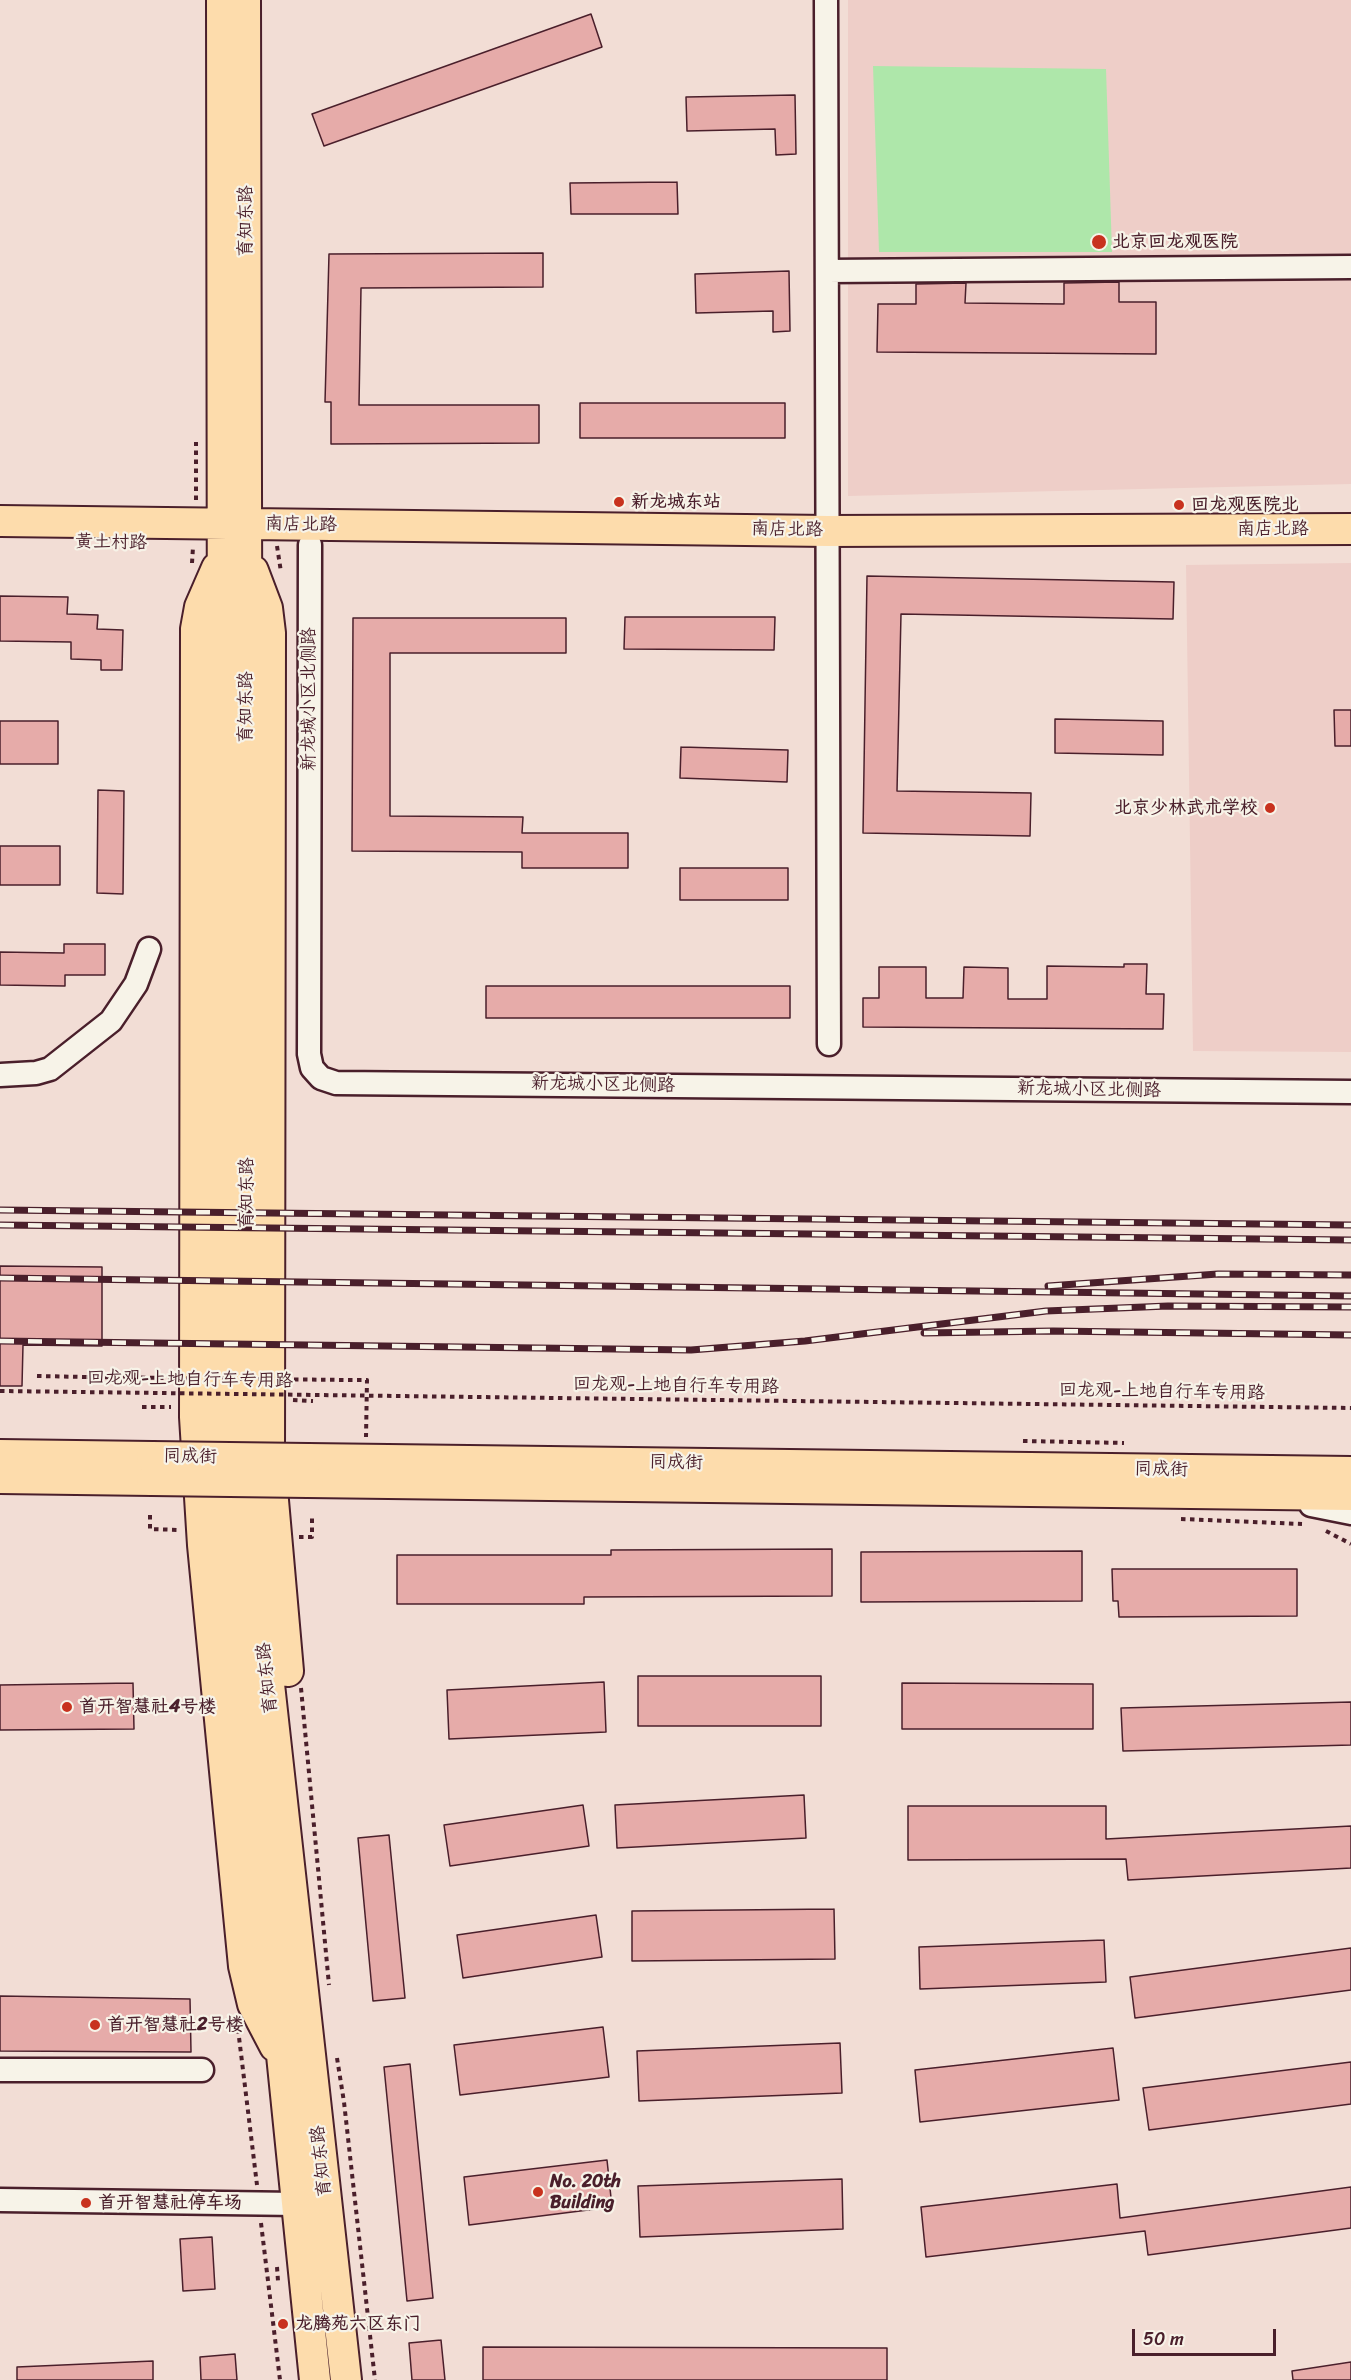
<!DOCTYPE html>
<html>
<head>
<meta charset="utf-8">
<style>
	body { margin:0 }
	#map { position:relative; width:1351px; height:2380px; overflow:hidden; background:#f2ddd5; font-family:Sriracha,sans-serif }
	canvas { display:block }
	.scale { position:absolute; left:1132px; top:2329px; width:144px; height:27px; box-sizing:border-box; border:3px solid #4a1f2b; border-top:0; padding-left:8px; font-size:18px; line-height:21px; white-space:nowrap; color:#4a1f2b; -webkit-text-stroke:4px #f7f3e8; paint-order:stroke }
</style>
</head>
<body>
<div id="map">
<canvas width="1351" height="2380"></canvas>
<div class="scale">50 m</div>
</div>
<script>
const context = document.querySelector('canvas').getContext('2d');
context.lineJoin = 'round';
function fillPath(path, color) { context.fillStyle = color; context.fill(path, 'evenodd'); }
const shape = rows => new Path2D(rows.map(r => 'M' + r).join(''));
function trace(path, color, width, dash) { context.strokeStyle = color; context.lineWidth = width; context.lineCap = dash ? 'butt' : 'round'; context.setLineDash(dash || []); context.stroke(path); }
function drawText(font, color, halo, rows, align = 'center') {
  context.font = font + ' Sriracha,"LXGW WenKai TC",sans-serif'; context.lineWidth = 4.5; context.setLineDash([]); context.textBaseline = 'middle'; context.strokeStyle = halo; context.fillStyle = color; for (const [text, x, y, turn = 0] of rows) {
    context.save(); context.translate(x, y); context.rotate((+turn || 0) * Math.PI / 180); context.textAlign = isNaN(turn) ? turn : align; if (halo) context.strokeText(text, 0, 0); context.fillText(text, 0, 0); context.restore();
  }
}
const built = shape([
	[848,0,1351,0,1351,484,848,496],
	[1351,563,1351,1052,1193,1051,1186,565]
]);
const green = shape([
	[873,66,1106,69,1112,252,879,252]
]);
const building = shape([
	[591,14,602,47,324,146,312,114,591,14],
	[795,95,796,154,776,155,775,129,687,131,686,97,795,95],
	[677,182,678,214,571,214,570,183,677,182],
	[543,253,543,287,361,288,359,405,539,405,539,443,331,444,331,402,325,402,329,254,543,253],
	[789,271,790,331,773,332,773,311,696,313,695,274,789,271],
	[1119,282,1119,302,1156,302,1156,354,877,352,878,304,916,304,916,284,966,283,965,303,1064,304,1064,283,1119,282],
	[580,403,785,403,785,438,580,438,580,403],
	[867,576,1174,582,1173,619,901,614,897,791,1031,793,1030,836,863,833,867,576],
	[0,596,68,597,67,614,98,615,97,629,123,630,122,670,101,670,101,660,71,659,71,642,0,641,0,596],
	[625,617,775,617,774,650,624,649,625,617],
	[353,618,566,618,566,653,390,653,390,816,523,817,522,833,628,833,628,868,522,868,522,852,352,851,353,618],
	[1334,710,1351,710,1351,746,1335,746,1334,710],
	[1055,719,1163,721,1163,755,1055,753,1055,719],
	[0,721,58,721,58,764,0,764,0,721],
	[681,747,788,750,787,782,680,778,681,747],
	[98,790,124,791,123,894,97,893,98,790],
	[0,846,60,846,60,885,0,885,0,846],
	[680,868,788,868,788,900,680,900,680,868],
	[64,944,105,944,105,975,65,975,65,986,0,985,0,952,64,953,64,944],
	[1124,964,1147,964,1146,994,1164,994,1163,1029,863,1027,863,998,879,998,879,967,926,967,926,998,963,998,964,967,1008,968,1008,999,1047,999,1047,966,1124,967,1124,964],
	[486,986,790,986,790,1018,486,1018,486,986],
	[0,1266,102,1267,102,1346,23,1345,22,1386,0,1386,0,1266],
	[832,1549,832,1596,584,1597,584,1604,397,1604,397,1555,611,1555,611,1550,832,1549],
	[1082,1551,1082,1601,861,1602,861,1552,1082,1551],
	[1112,1569,1297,1569,1297,1616,1119,1617,1118,1601,1113,1601,1112,1569],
	[638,1676,821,1676,821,1726,638,1726,638,1676],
	[604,1682,606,1732,449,1739,447,1690,604,1682],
	[133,1683,134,1729,0,1730,0,1685,133,1683],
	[902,1683,1093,1684,1093,1729,902,1729,902,1683],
	[1351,1702,1351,1745,1123,1751,1121,1708,1351,1702],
	[804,1795,806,1838,617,1848,615,1805,804,1795],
	[583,1805,589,1846,450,1866,444,1825,583,1805],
	[908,1806,1106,1806,1106,1839,1351,1826,1351,1868,1128,1880,1126,1859,908,1860,908,1806],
	[389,1835,405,1998,373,2001,358,1838,389,1835],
	[834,1909,835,1959,632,1961,632,1911,834,1909],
	[596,1915,602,1957,463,1978,457,1935,596,1915],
	[1104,1940,1106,1982,920,1989,919,1947,1104,1940],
	[1351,1948,1351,1990,1135,2018,1130,1977,1351,1948],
	[0,1996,190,1999,191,2052,0,2051,0,1996],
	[603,2027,609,2077,460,2095,454,2045,603,2027],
	[840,2043,842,2093,639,2101,637,2051,840,2043],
	[1113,2048,1119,2100,920,2122,915,2070,1113,2048],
	[1351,2062,1351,2104,1149,2130,1143,2088,1351,2062],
	[410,2064,433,2298,407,2301,384,2067,410,2064],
	[607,2160,612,2207,469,2225,464,2177,607,2160],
	[842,2179,843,2229,640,2237,638,2186,842,2179],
	[1117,2184,1120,2218,1351,2187,1351,2228,1148,2255,1145,2231,926,2257,921,2207,1117,2184],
	[212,2237,215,2289,183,2291,180,2239,212,2237],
	[441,2340,445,2380,412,2380,409,2343,441,2340],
	[483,2347,887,2348,887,2380,483,2380,483,2347],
	[235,2354,237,2380,201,2380,200,2357,235,2354],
	[153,2361,153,2380,17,2380,17,2367,153,2361],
	[1351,2362,1351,2380,1293,2380,1292,2371,1351,2362]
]);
const path = shape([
	[196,500,196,442],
	[277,546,281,572],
	[192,563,193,547],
	[37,1376,87,1377],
	[348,1380,367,1380,366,1437],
	[293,1400,313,1401],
	[142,1407,171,1407],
	[1023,1441,1124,1443],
	[150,1515,150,1529,179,1530],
	[1181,1519,1302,1524],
	[1326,1531,1351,1544],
	[299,1537,312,1537,312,1517],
	[301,1688,329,1985],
	[238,2029,257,2185],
	[337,2058,344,2102,375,2380],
	[261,2223,280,2380],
	[277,2267,278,2281]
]);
const minor = shape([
	[826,0,829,1044],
	[827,271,1351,267],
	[310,545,309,1054,312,1068,321,1078,336,1083,1351,1092],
	[0,1075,36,1073,50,1069,111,1021,136,984,149,949],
	[1311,1505,1351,1513],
	[0,2070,202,2070],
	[0,2200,297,2204]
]);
const major = shape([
	[222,0,224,1456,230,1543,315,2380],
	[245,0,248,1455,258,1585,346,2380],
	[0,521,828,531,1351,529],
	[217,568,200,607,196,629,195,1417,203,1545,244,1966,253,2004,275,2046],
	[253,571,267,608,270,633,269,1455,288,1671],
	[0,1455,152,1457],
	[308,1459,1351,1472],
	[0,1478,152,1480],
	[308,1482,1351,1495]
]);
const rail = shape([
	[0,1210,1351,1225],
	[0,1225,1351,1240],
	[0,1278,1351,1296],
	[1048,1286,1218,1274,1351,1275],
	[924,1333,1053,1331,1351,1335],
	[0,1341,691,1350,805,1341,1046,1311,1168,1306,1351,1307]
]);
const pathBridge = shape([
	[87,1377,348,1380],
	[0,1391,1351,1408]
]);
const majorBridge = shape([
	[152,1457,308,1459],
	[152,1480,308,1482]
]);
const markers = [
	[1099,242,8,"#c8321e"],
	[619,502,6,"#c8321e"],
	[1179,505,6,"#c8321e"],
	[1270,808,6,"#c8321e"],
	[67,1707,6,"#c8321e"],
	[95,2025,6,"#c8321e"],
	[538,2192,6,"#c8321e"],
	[86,2203,6,"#c8321e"],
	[283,2324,6,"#c8321e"]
];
const streetNames = [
	["育知东路",246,221,-90],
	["南店北路",301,525,1],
	["南店北路",1273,529],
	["南店北路",787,530,1],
	["黄土村路",111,543,1],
	["新龙城小区北侧路",309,699,-90],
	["育知东路",246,707,-90],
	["新龙城小区北侧路",603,1085,1],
	["新龙城小区北侧路",1089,1090,1],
	["育知东路",247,1193,-90],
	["回龙观-上地自行车专用路",190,1380,1],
	["回龙观-上地自行车专用路",676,1386,1],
	["回龙观-上地自行车专用路",1162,1392,1],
	["同成街",190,1457,1],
	["同成街",676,1463,1],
	["同成街",1161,1470,1],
	["育知东路",268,1678,-96],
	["育知东路",322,2161,-96]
];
const poiNames = [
	["北京回龙观医院",1112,242],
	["新龙城东站",631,502],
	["回龙观医院北",1191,505],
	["北京少林武术学校",1258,808,"right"],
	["首开智慧社4号楼",79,1707],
	["首开智慧社2号楼",107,2025],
	["No. 20th",550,2182],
	["Building",550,2203],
	["首开智慧社停车场",98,2203],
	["龙腾苑六区东门",295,2324]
];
fillPath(built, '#eecec8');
fillPath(green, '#aee7aa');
fillPath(building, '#e6aba9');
trace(building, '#4a1f2b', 1.5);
trace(minor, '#4a1f2b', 27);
trace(major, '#4a1f2b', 34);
trace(path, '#4a1f2b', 4, [4.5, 4.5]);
trace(minor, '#f7f3e8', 22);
trace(major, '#fddcac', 30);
trace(rail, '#4a1f2b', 7);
trace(rail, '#f7f3e8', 4.5, [14]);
trace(majorBridge, '#4a1f2b', 34, []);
trace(pathBridge, '#4a1f2b', 4, [4.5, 4.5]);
trace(majorBridge, '#fddcac', 30);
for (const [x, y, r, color] of markers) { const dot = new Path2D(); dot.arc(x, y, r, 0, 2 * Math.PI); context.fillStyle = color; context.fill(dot); trace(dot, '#f7f3e8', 2); }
drawText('18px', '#4a1f2b', '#f7f3e8', streetNames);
drawText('bold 18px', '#4a1f2b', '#f7f3e8', poiNames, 'left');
</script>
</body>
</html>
